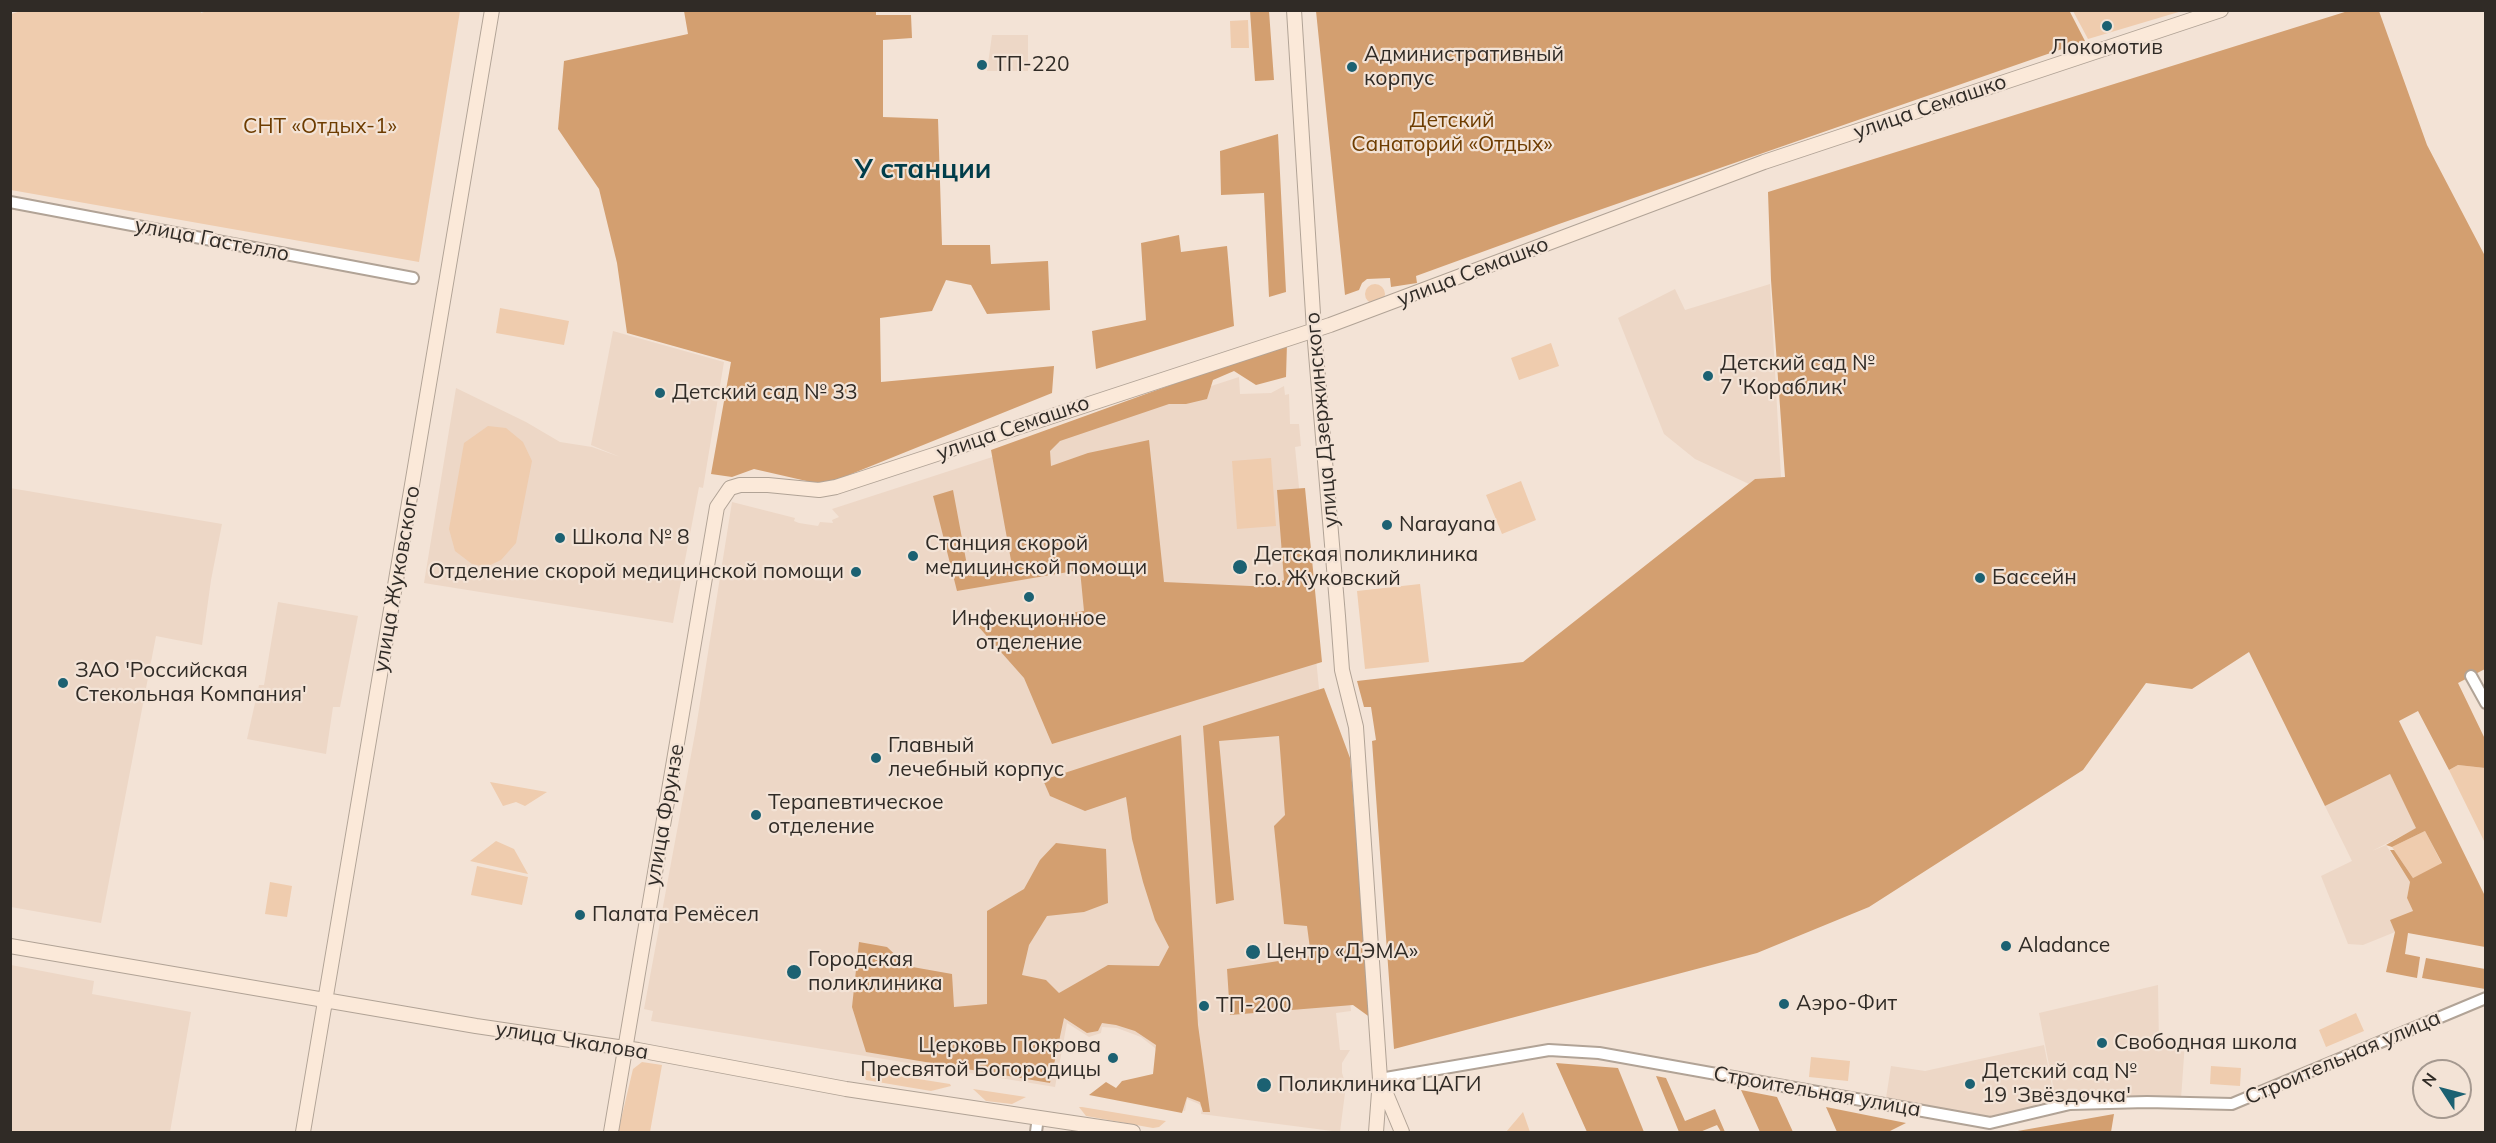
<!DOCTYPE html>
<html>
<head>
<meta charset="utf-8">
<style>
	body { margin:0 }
	#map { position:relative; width:2496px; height:1143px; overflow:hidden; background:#f3e3d6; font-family:Mulish,sans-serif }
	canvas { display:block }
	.frame { position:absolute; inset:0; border:12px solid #302b26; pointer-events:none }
	.north { position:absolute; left:2412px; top:1059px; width:60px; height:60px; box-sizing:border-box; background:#f3e3d6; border:2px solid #a59990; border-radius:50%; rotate:306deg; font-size:16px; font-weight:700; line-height:24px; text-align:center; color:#302b26 }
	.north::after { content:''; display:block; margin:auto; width:21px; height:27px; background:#1c6172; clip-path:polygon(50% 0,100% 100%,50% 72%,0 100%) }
</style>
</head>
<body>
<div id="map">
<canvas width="2496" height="1143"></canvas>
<div class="frame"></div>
<div class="north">N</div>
</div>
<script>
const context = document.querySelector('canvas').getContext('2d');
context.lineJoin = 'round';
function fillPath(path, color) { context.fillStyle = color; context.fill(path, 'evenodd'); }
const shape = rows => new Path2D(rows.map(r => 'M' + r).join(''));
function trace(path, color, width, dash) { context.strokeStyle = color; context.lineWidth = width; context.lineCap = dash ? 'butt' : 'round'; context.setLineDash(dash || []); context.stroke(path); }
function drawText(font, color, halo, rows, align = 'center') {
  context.font = font + ' Mulish,sans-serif'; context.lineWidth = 4.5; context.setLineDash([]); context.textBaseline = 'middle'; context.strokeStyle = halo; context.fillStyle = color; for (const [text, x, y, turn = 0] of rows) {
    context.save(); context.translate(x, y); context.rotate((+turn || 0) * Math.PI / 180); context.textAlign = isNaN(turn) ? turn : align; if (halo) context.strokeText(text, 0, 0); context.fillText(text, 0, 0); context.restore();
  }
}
const built = shape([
	[992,35,1028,35,1028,71,987,71],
	[1770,284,1781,477,1755,479,1749,484,1695,459,1664,434,1618,318,1675,289,1685,310],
	[613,331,724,362,703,488,699,487,673,623,424,583,456,388,526,422,560,442,592,447,620,457,591,445],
	[1239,377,1240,394,1271,393,1284,386,1285,395,1289,394,1290,424,1299,424,1301,446,1295,447,1351,1011,1336,1013,1340,1050,1350,1050,1342,1063,1342,1073,1346,1085,1340,1132,1201,1114,1202,1108,1199,1104,1187,1099,1185,1111,1154,1104,1161,1059,1155,1048,1141,1037,1117,1028,1102,1027,1101,1033,1089,1037,1067,1023,1055,1087,651,1021,653,1011,644,1009,696,728,732,502,795,518,794,521,799,523,818,526,820,522,833,523,832,520,839,517,832,509],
	[10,488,222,524,211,580,202,645,156,636,101,923,11,907],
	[278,602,358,616,340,707,333,707,326,754,247,739,259,685,264,685],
	[2390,774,2417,828,2372,851,2386,845,2410,882,2407,898,2413,911,2395,932,2363,945,2348,944,2321,876,2352,861,2325,806],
	[11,965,94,981,92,994,191,1012,170,1132,11,1132],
	[2158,985,2159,1043,2185,1042,2181,1099,2056,1101,2039,1013],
	[2044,1045,2055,1102,1988,1118,1886,1098,1891,1066,1925,1071]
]);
const green = shape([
	[21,11,200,10,201,13,210,10,460,11,419,262,11,190,11,14],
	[2073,11,2182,11,2088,39],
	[1248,20,1249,48,1231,48,1230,21],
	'1365 294a10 10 0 1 1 20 0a10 10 0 1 1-20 0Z',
	[500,308,569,321,564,345,496,333],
	[1551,343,1559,366,1519,380,1511,358],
	[488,426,506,428,523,442,532,461,516,543,501,560,486,567,472,564,455,551,449,529,464,443],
	[1271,458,1276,526,1237,529,1232,461],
	[1521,481,1536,520,1502,534,1486,495],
	[1420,584,1429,662,1365,669,1357,591],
	[2458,765,2485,768,2485,843,2449,770],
	[490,782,547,792,525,806,516,802,503,806],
	[2425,831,2442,864,2413,878,2392,847],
	[496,841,514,849,528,874,470,861],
	[477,866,528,877,522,905,471,895],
	[270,882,292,886,287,917,265,914],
	[2356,1013,2364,1031,2326,1047,2319,1030],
	[1811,1057,1850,1061,1848,1081,1809,1077],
	[642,1062,662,1065,650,1132,618,1132,633,1069],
	[2211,1066,2241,1068,2240,1086,2210,1084],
	[861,1070,950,1084,951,1086,931,1091,866,1080],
	[973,1089,1026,1097,1012,1104,986,1101],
	[1079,1107,1082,1107,1166,1121,1159,1127,1153,1128,1086,1116],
	[1523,1112,1530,1132,1506,1132]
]);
const forest = shape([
	[876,10,876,15,911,15,912,38,883,40,883,117,938,119,942,245,990,245,991,264,1048,261,1050,310,987,314,971,285,946,280,932,311,880,318,881,382,1054,366,1052,393,824,485,754,469,732,477,711,474,731,362,627,333,617,263,599,189,558,129,564,61,688,34,684,11],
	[2069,10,2085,41,1559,224,1416,276,1417,283,1391,287,1390,278,1367,279,1362,283,1359,290,1345,295,1316,11],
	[1250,11,1269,11,1274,80,1255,81],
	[2348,11,2379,11,2427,145,2485,256,2485,669,2458,683,2485,739,2485,768,2458,765,2449,770,2418,711,2399,721,2485,896,2485,947,2408,933,2405,954,2420,957,2417,978,2386,972,2395,932,2390,920,2413,911,2407,898,2410,882,2390,850,2394,850,2413,878,2442,863,2425,831,2392,847,2386,845,2416,828,2390,774,2325,806,2249,652,2192,689,2146,683,2083,770,1869,907,1757,953,1394,1049,1372,741,1376,740,1371,707,1364,707,1357,681,1523,662,1755,479,1785,477,1771,280,1768,192],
	[1278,134,1286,292,1269,297,1264,193,1221,195,1220,151],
	[1179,235,1181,252,1227,246,1234,326,1096,369,1092,331,1146,320,1141,243],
	[1287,343,1286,377,1256,385,1234,371,1213,380,1207,399,1186,404,1169,404,1060,441,1050,451,1051,466,1088,453,1149,440,1164,582,1272,587,1284,580,1277,490,1305,488,1322,662,1052,744,1024,678,977,625,1084,611,1080,570,957,591,933,496,953,490,969,576,1012,566,991,450],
	[1324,688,1350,758,1371,1018,1353,1005,1230,1015,1227,969,1311,956,1307,926,1284,924,1274,826,1285,815,1279,736,1219,741,1234,900,1216,904,1203,726],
	[1181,735,1198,1025,1210,1112,1203,1112,1200,1102,1187,1097,1182,1113,1089,1095,1106,1082,1116,1088,1122,1081,1153,1074,1156,1045,1135,1031,1116,1025,1102,1023,1098,1031,1087,1033,1064,1018,1050,1083,866,1052,852,1007,859,942,887,947,907,966,952,974,954,1007,987,1004,987,911,1024,889,1040,860,1056,843,1106,849,1108,903,1084,912,1047,916,1029,945,1022,975,1046,980,1059,993,1108,965,1159,966,1169,947,1155,920,1143,882,1132,839,1126,797,1085,811,1050,796,1043,780],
	[2426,958,2485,969,2485,989,2422,978],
	[1556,1063,1618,1068,1644,1132,1587,1132],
	[1656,1076,1666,1078,1685,1121,1715,1109,1725,1132,1721,1132,1717,1125,1700,1132,1679,1132],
	[1741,1090,1777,1097,1793,1132,1760,1132],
	[1826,1107,1906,1123,1888,1132,1837,1132],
	[2114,1114,2111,1132,2012,1132]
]);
const street = shape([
	[10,202,413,278],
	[2471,676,2486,703],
	[1380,1079,1549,1050,1599,1053,1990,1123,2070,1104,2147,1102,2232,1104,2486,998],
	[1036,1132,1038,1117]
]);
const secondary = shape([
	[1294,10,1314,330,1338,616,1342,670,1356,727,1380,1079,1376,1132],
	[10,946,476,1026,638,1050,846,1089,1133,1132],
	[1382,1084,1402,1132],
	[303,1132,492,10],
	[611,1132,717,507,730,488,740,485,768,485,819,490,836,487,1330,325,1764,162,2221,10]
]);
const markers = [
	[2107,26,6,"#1c6172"],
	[982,65,6,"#1c6172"],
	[1352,67,6,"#1c6172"],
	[1708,376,6,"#1c6172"],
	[660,393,6,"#1c6172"],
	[1387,525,6,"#1c6172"],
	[560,538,6,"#1c6172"],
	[913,556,6,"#1c6172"],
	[1240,567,8,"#1c6172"],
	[856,572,6,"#1c6172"],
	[1980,578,6,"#1c6172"],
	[1029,597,6,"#1c6172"],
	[63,683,6,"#1c6172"],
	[876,758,6,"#1c6172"],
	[756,815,6,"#1c6172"],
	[580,915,6,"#1c6172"],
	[2006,946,6,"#1c6172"],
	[1253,952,8,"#1c6172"],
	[794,972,8,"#1c6172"],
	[1784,1004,6,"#1c6172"],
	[1204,1006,6,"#1c6172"],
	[2102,1043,6,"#1c6172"],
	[1113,1058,6,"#1c6172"],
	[1970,1084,6,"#1c6172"],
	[1264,1085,8,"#1c6172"]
];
const poiNames = [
	["Локомотив",2107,48,"center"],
	["Административный",1364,55],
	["корпус",1364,79],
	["ТП-220",994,65],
	["Детский сад №",1720,364],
	["7 'Кораблик'",1720,388],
	["Детский сад № 33",672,393],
	["Narayana",1399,525],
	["Школа № 8",572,538],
	["Станция скорой",925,544],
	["медицинской помощи",925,568],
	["Детская поликлиника",1254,555],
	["г.о. Жуковский",1254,579],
	["Отделение скорой медицинской помощи",844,572,"right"],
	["Бассейн",1992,578],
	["Инфекционное",1029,619,"center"],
	["отделение",1029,643,"center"],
	["ЗАО 'Российская",75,671],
	["Стекольная Компания'",75,695],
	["Главный",888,746],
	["лечебный корпус",888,770],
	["Терапевтическое",768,803],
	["отделение",768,827],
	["Палата Ремёсел",592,915],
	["Aladance",2018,946],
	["Центр «ДЭМА»",1266,952],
	["Городская",808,960],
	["поликлиника",808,984],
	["Аэро-Фит",1796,1004],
	["ТП-200",1216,1006],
	["Свободная школа",2114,1043],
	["Церковь Покрова",1101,1046,"right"],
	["Пресвятой Богородицы",1101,1070,"right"],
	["Детский сад №",1982,1072],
	["19 'Звёздочка'",1982,1096],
	["Поликлиника ЦАГИ",1278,1085]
];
const streetNames = [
	["улица Семашко",1930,107,-19],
	["улица Гастелло",212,240,11],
	["улица Семашко",1473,272,-21],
	["улица Дзержинского",1322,420,-95],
	["улица Семашко",1013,428,-19],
	["улица Жуковского",397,579,-80],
	["улица Фрунзе",665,815,-80],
	["улица Чкалова",572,1041,9],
	["Строительная улица",2343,1058,-23],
	["Строительная улица",1817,1092,10]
];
const parkNames = [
	["Детский",1452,121],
	["Санаторий «Отдых»",1452,145],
	["СНТ «Отдых-1»",320,127]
];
const districtNames = [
	["У станции",923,170]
];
fillPath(built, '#edd7c6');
fillPath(green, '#efccae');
fillPath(forest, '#d39f70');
trace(street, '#b1a396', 14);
trace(secondary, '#b1a396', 16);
trace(street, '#fff', 10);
trace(secondary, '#fbe9d9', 14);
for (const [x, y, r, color] of markers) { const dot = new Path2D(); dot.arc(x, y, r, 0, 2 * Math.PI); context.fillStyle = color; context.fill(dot); trace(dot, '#f3e3d6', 2); }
drawText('21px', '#302b26', '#f3e3d6', poiNames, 'left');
drawText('21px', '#302b26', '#f3e3d6', streetNames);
drawText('21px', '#6d3c00', '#f3e3d6', parkNames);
drawText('bold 27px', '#003d4a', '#f3e3d6', districtNames);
</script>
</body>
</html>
